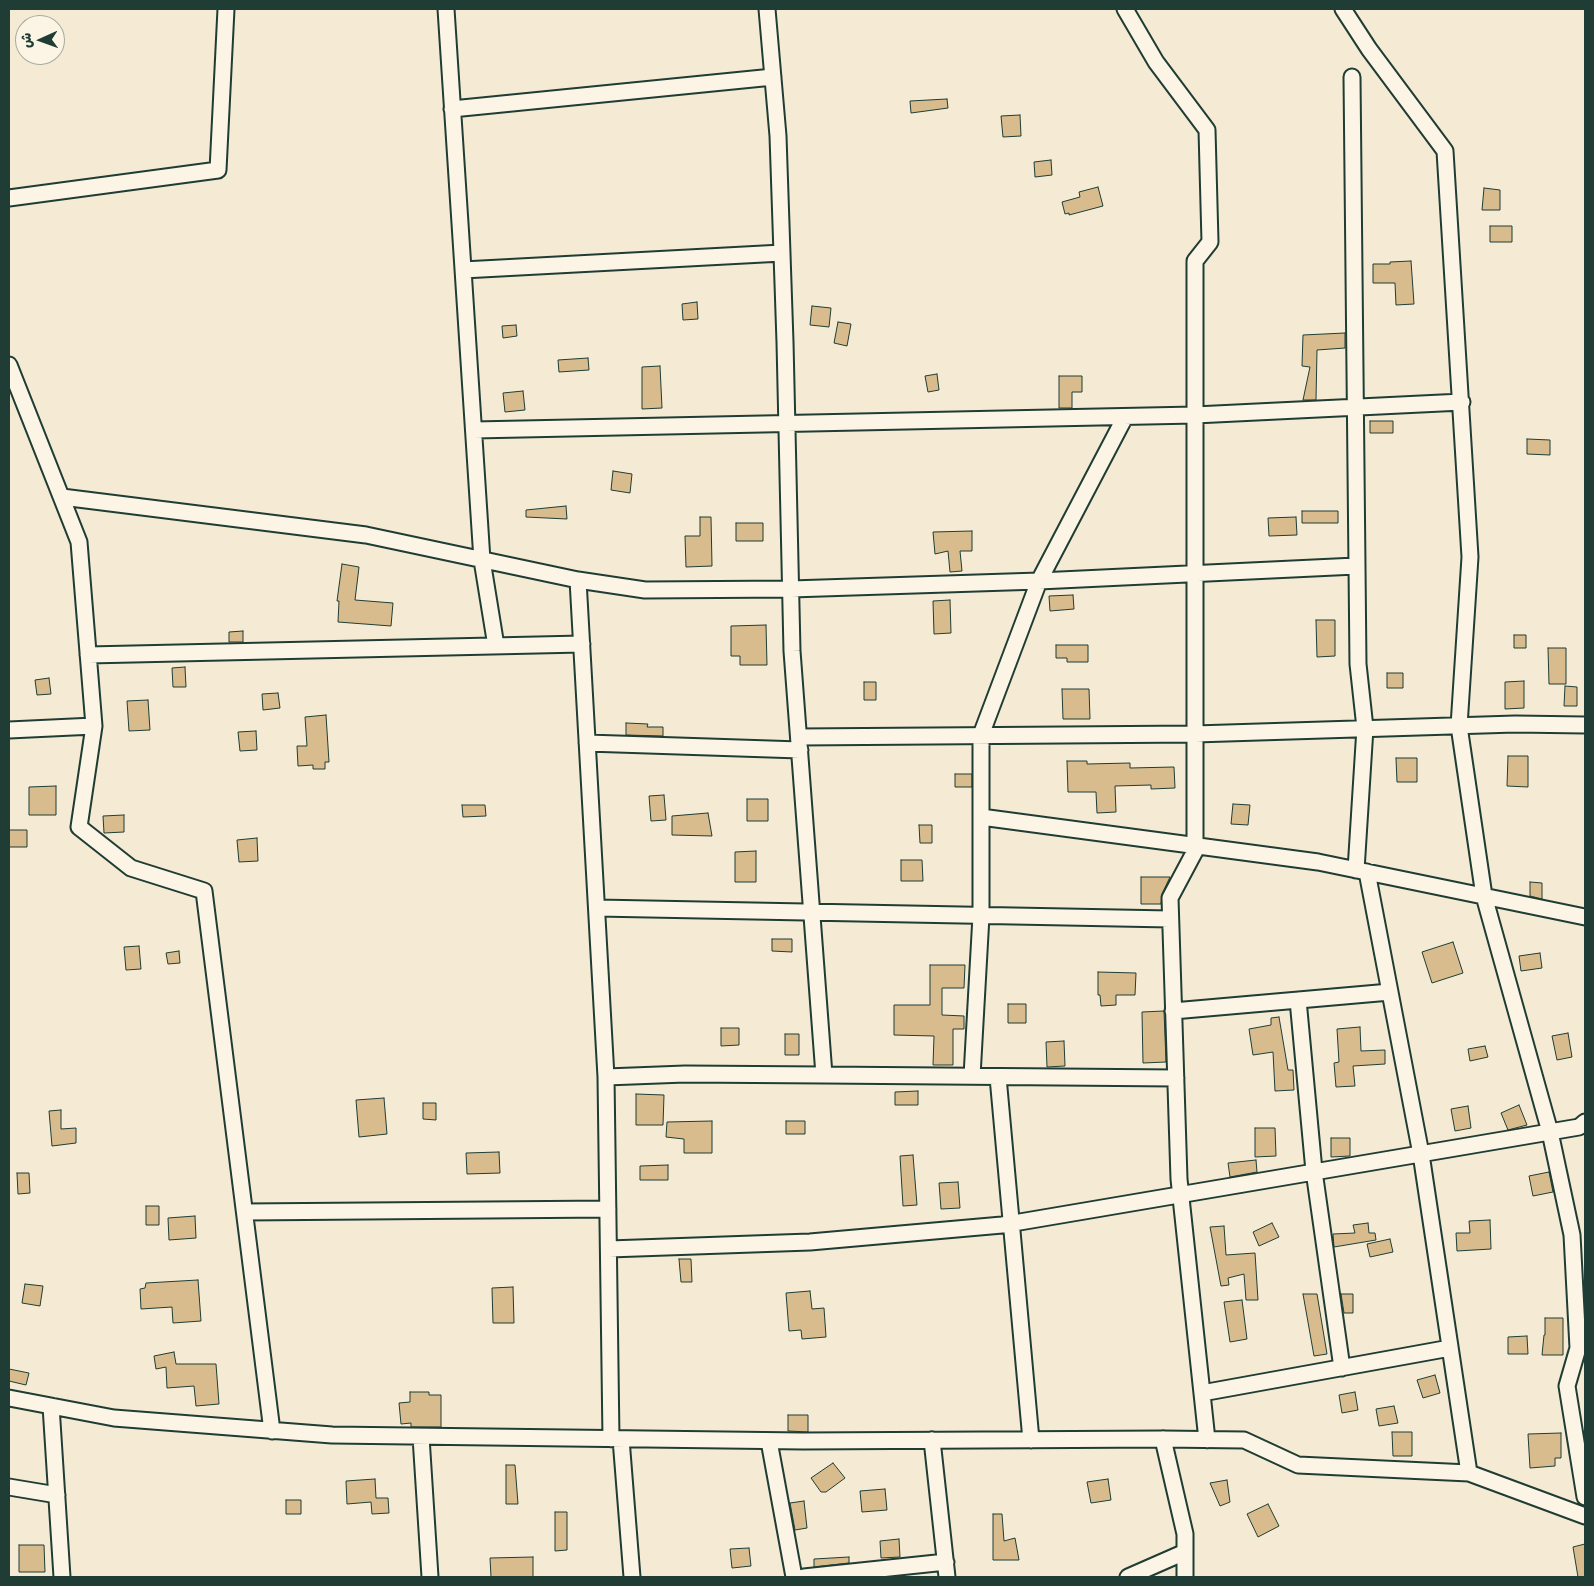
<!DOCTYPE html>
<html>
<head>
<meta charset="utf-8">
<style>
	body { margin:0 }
	#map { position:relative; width:1594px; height:1586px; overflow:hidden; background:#f5ead3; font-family:Delius,"Playpen Sans Arabic",sans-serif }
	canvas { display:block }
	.frame { position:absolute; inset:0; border:10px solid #1f3d34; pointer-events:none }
	.north { position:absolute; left:15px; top:15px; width:50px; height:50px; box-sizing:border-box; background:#fcf5e5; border:1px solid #a4ab9e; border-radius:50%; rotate:268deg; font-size:14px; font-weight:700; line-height:20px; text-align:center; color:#1f3d34 }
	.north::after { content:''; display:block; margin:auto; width:18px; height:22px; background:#1f3d34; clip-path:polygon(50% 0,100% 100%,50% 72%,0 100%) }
</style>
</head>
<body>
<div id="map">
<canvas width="1594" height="1586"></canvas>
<div class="frame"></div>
<div class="north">ش</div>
</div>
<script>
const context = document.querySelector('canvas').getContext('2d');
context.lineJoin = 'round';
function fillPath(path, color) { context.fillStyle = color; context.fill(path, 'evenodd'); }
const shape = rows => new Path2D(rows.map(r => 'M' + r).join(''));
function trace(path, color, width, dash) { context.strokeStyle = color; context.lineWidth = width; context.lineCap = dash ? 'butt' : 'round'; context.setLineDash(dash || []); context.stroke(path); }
const building = shape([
	[947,99,948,108,911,113,910,101,947,99],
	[1020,115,1021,136,1003,137,1001,116,1020,115],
	[1051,160,1052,175,1035,177,1034,162,1051,160],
	[1098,187,1103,206,1069,215,1069,213,1065,214,1062,202,1080,197,1079,192,1098,187],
	[1484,188,1500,190,1500,210,1482,210,1484,188],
	[1490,226,1512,226,1512,242,1490,242,1490,226],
	[1411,261,1414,304,1396,305,1395,283,1373,283,1373,264,1390,264,1390,262,1411,261],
	[697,302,698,319,683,320,682,304,697,302],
	[812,306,831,308,829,327,810,325,812,306],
	[838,322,851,324,847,346,834,343,838,322],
	[516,325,517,336,503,338,502,326,516,325],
	[1345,333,1345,348,1317,350,1316,400,1303,400,1310,367,1302,366,1303,335,1345,333],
	[588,358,589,370,559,372,558,360,588,358],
	[660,366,662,408,642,409,642,367,660,366],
	[937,374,939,390,928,392,925,376,937,374],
	[1059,376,1082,376,1082,392,1072,392,1072,408,1059,408,1059,376],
	[523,391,525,410,505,412,503,393,523,391],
	[1370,421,1393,421,1393,433,1370,433,1370,421],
	[1527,439,1550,440,1550,455,1527,454,1527,439],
	[613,471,632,474,630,493,611,490,613,471],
	[566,506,567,519,526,517,526,510,566,506],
	[1302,511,1338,511,1338,523,1302,523,1302,511],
	[700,517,711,517,712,566,686,567,685,536,700,536,700,517],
	[1296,517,1297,535,1269,536,1268,518,1296,517],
	[736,523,763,523,763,541,736,541,736,523],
	[972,531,972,551,960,551,962,571,950,572,948,551,935,554,933,532,972,531],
	[342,564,359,567,355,600,393,603,391,626,338,622,339,601,337,601,342,564],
	[1073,595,1074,609,1050,611,1049,596,1073,595],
	[950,600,951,633,934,634,933,601,950,600],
	[1316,620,1335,620,1335,656,1317,657,1316,620],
	[766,625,767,665,740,665,740,656,731,656,731,626,766,625],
	[243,631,243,642,229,642,229,632,243,631],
	[1514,635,1526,635,1526,648,1514,648,1514,635],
	[1056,645,1088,645,1088,662,1067,662,1067,658,1056,658,1056,645],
	[1548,648,1566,648,1566,684,1549,684,1548,648],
	[185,667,186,687,173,687,172,668,185,667],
	[1387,673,1403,673,1403,688,1387,688,1387,673],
	[49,678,51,694,37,695,35,680,49,678],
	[1524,681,1524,708,1505,709,1505,682,1524,681],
	[864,682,876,682,876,700,864,700,864,682],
	[1565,686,1577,687,1577,706,1564,706,1565,686],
	[1062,689,1089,689,1090,719,1063,719,1062,689],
	[278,693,280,708,263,710,262,694,278,693],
	[148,700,150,730,129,731,127,701,148,700],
	[326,715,329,762,325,762,325,769,313,769,313,765,298,766,297,746,307,746,305,717,326,715],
	[626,723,648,724,647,727,663,727,663,736,626,735,626,723],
	[256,731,257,750,240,751,238,732,256,731],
	[1508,756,1528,756,1528,787,1507,786,1508,756],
	[1396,758,1417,758,1417,782,1397,782,1396,758],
	[1067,761,1087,761,1087,764,1130,763,1130,768,1174,767,1175,788,1151,789,1151,785,1115,786,1116,812,1097,813,1096,792,1068,792,1067,761],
	[955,774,972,774,972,787,955,787,955,774],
	[56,786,56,815,29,815,29,787,56,786],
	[664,795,666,820,651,821,649,796,664,795],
	[747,799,768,799,768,821,747,821,747,799],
	[1233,804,1250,805,1248,825,1231,824,1233,804],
	[462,805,485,805,486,816,463,817,462,805],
	[708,813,712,836,672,835,672,816,708,813],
	[124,815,124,832,104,833,103,816,124,815],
	[919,825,932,825,932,843,920,843,919,825],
	[9,830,27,830,27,847,9,847,9,830],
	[257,838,258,861,239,862,237,840,257,838],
	[756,851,756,882,735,882,735,852,756,851],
	[901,860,922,860,923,881,901,881,901,860],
	[1141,877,1170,877,1162,894,1161,904,1141,904,1141,877],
	[1530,882,1542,883,1542,899,1530,896,1530,882],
	[772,939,792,939,792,952,772,951,772,939],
	[1453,942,1463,973,1432,983,1422,952,1453,942],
	[139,946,141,969,126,970,124,947,139,946],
	[179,951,180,963,168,964,166,953,179,951],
	[1540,953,1542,968,1521,971,1519,956,1540,953],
	[930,965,965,965,964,988,942,988,942,1015,964,1016,964,1029,953,1029,953,1065,933,1065,934,1036,894,1035,894,1005,930,1005,930,965],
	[1098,972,1136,973,1135,995,1116,995,1116,1005,1101,1006,1100,995,1098,995,1098,972],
	[1008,1004,1026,1004,1026,1023,1008,1023,1008,1004],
	[1164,1011,1166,1062,1143,1063,1142,1012,1164,1011],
	[1279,1017,1288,1070,1293,1070,1294,1090,1275,1091,1273,1052,1253,1055,1249,1029,1271,1025,1271,1018,1279,1017],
	[1360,1027,1361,1051,1385,1050,1385,1064,1353,1066,1355,1086,1336,1087,1334,1063,1339,1062,1337,1029,1360,1027],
	[721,1028,739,1028,739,1045,721,1046,721,1028],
	[1568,1033,1572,1057,1557,1060,1552,1036,1568,1033],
	[785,1034,799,1034,799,1055,785,1055,785,1034],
	[1064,1041,1065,1066,1047,1067,1046,1042,1064,1041],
	[1485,1046,1488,1057,1470,1061,1468,1049,1485,1046],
	[918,1091,918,1105,895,1105,895,1092,918,1091],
	[636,1094,664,1095,663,1125,636,1125,636,1094],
	[384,1098,387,1134,359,1137,356,1100,384,1098],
	[423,1103,436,1103,436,1120,423,1119,423,1103],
	[1519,1105,1527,1125,1508,1130,1501,1113,1519,1105],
	[1468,1106,1471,1128,1455,1131,1451,1109,1468,1106],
	[61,1110,61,1129,76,1128,76,1143,52,1146,49,1111,61,1110],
	[712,1121,712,1153,684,1153,684,1139,666,1137,667,1122,712,1121],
	[786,1121,805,1121,805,1134,786,1134,786,1121],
	[1255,1128,1275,1128,1276,1156,1255,1157,1255,1128],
	[1331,1138,1350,1138,1350,1156,1331,1157,1331,1138],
	[499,1152,500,1173,467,1174,466,1153,499,1152],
	[913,1155,917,1205,903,1206,900,1156,913,1155],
	[1256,1160,1257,1172,1230,1177,1228,1163,1256,1160],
	[668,1165,668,1180,640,1180,640,1166,668,1165],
	[1549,1172,1553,1192,1533,1196,1529,1176,1549,1172],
	[17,1173,29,1173,30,1193,18,1194,17,1173],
	[958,1182,960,1208,941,1209,939,1183,958,1182],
	[146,1206,159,1206,159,1225,146,1225,146,1206],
	[195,1216,196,1238,169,1240,168,1218,195,1216],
	[1490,1220,1491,1249,1457,1251,1456,1233,1470,1233,1469,1221,1490,1220],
	[1272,1223,1279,1237,1259,1246,1253,1232,1272,1223],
	[1368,1223,1369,1233,1375,1233,1376,1240,1334,1247,1333,1234,1355,1233,1353,1225,1368,1223],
	[1224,1226,1226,1255,1255,1253,1258,1300,1246,1300,1244,1274,1228,1278,1229,1285,1221,1286,1210,1227,1224,1226],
	[1390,1239,1393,1252,1370,1257,1367,1244,1390,1239],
	[679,1259,691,1259,692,1282,681,1282,679,1259],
	[198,1280,201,1321,173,1323,172,1307,141,1309,140,1289,145,1288,146,1283,198,1280],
	[25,1284,43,1286,40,1306,22,1303,25,1284],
	[513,1287,514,1323,493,1323,492,1288,513,1287],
	[810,1291,812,1309,824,1308,826,1337,802,1339,801,1330,789,1331,786,1293,810,1291],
	[1303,1294,1317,1294,1327,1354,1314,1356,1303,1294],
	[1341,1294,1353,1294,1353,1313,1344,1313,1341,1294],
	[1242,1300,1247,1339,1230,1342,1224,1302,1242,1300],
	[1545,1318,1563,1318,1563,1355,1542,1355,1544,1335,1545,1335,1545,1318],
	[1527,1336,1528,1354,1508,1354,1508,1337,1527,1336],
	[174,1352,176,1364,216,1364,219,1404,196,1406,194,1386,167,1388,166,1367,156,1369,154,1356,174,1352],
	[9,1369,29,1373,26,1385,9,1381,9,1369],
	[1435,1375,1440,1393,1423,1398,1417,1380,1435,1375],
	[410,1392,429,1392,429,1395,441,1395,441,1427,411,1427,411,1423,401,1424,399,1403,410,1402,410,1392],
	[1355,1392,1358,1410,1342,1413,1339,1395,1355,1392],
	[1394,1406,1398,1423,1379,1426,1376,1409,1394,1406],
	[788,1415,808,1415,808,1432,788,1431,788,1415],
	[1392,1432,1412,1432,1412,1456,1393,1456,1392,1432],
	[1561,1433,1561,1458,1555,1458,1555,1466,1530,1468,1528,1434,1561,1433],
	[833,1463,845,1478,826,1492,821,1492,811,1478,833,1463],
	[506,1465,515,1465,518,1504,506,1504,506,1465],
	[375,1479,376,1498,388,1498,389,1513,372,1514,371,1502,347,1504,346,1481,375,1479],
	[1108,1479,1111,1500,1091,1503,1087,1482,1108,1479],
	[1227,1480,1230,1502,1220,1506,1210,1483,1227,1480],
	[885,1489,887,1510,862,1512,860,1491,885,1489],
	[286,1500,301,1500,301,1514,286,1514,286,1500],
	[804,1501,807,1528,795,1530,790,1503,804,1501],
	[1268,1504,1279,1526,1258,1537,1247,1514,1268,1504],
	[555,1512,567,1512,567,1550,555,1551,555,1512],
	[993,1514,1002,1514,1004,1541,1015,1538,1019,1560,993,1560,993,1514],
	[899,1539,900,1557,881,1558,880,1541,899,1539],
	[1585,1544,1585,1577,1578,1577,1573,1547,1585,1544],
	[19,1545,44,1545,45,1572,19,1572,19,1545],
	[749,1548,751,1566,732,1568,730,1549,749,1548],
	[533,1557,533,1577,491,1577,490,1558,533,1557],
	[849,1557,849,1563,814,1567,814,1559,849,1557]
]);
const minor = shape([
	[446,9,482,560,496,646],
	[1125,9,1156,62,1207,130,1210,242,1195,261,1195,851,1170,898,1179,1179,1207,1440],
	[1343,9,1369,49,1445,151,1470,557,1459,726,1484,896,1550,1132,1572,1235,1578,1348,1567,1386,1585,1497],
	[1352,77,1358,664,1365,728,1356,870],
	[452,109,773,77],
	[9,198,218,170,226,9],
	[463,270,782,253],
	[9,365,79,542,94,726,79,827,131,868,204,891,272,1431],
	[474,430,1195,415,1462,402],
	[62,497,366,535,578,580,606,1077,611,1439],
	[578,580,645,590,791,589,1039,581,1356,566],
	[88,655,582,644],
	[9,730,94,726],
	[799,737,1195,734,1515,724,1585,725],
	[587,743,800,750],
	[981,817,1318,862,1585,917],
	[1367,872,1421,1154,1469,1473],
	[597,908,1170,919],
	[1298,1000,1314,1171,1342,1368],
	[1173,1011,1390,992],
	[824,1075,1176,1078],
	[972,1076,981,916,981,735,1039,581,1125,417],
	[606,1077,685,1074,824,1075,792,651,785,342,778,136,767,9],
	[998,1077,1031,1440],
	[245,1212,608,1209],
	[609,1249,810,1242,1002,1225,1579,1127,1585,1122],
	[1202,1393,1450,1348],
	[9,1398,114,1418,332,1435,803,1441,1163,1439,1244,1440,1298,1465,1469,1473,1585,1516],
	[51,1406,62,1577],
	[421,1437,430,1577],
	[621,1439,632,1577],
	[1163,1439,1185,1534,1185,1577],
	[932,1440,947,1577],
	[769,1441,794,1577],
	[9,1487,57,1495],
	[804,1577,946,1562],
	[1128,1577,1185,1552]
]);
fillPath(building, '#d8bc8d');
trace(building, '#1f3d34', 1);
trace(minor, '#1f3d34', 19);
trace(minor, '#fcf5e5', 15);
</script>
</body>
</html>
